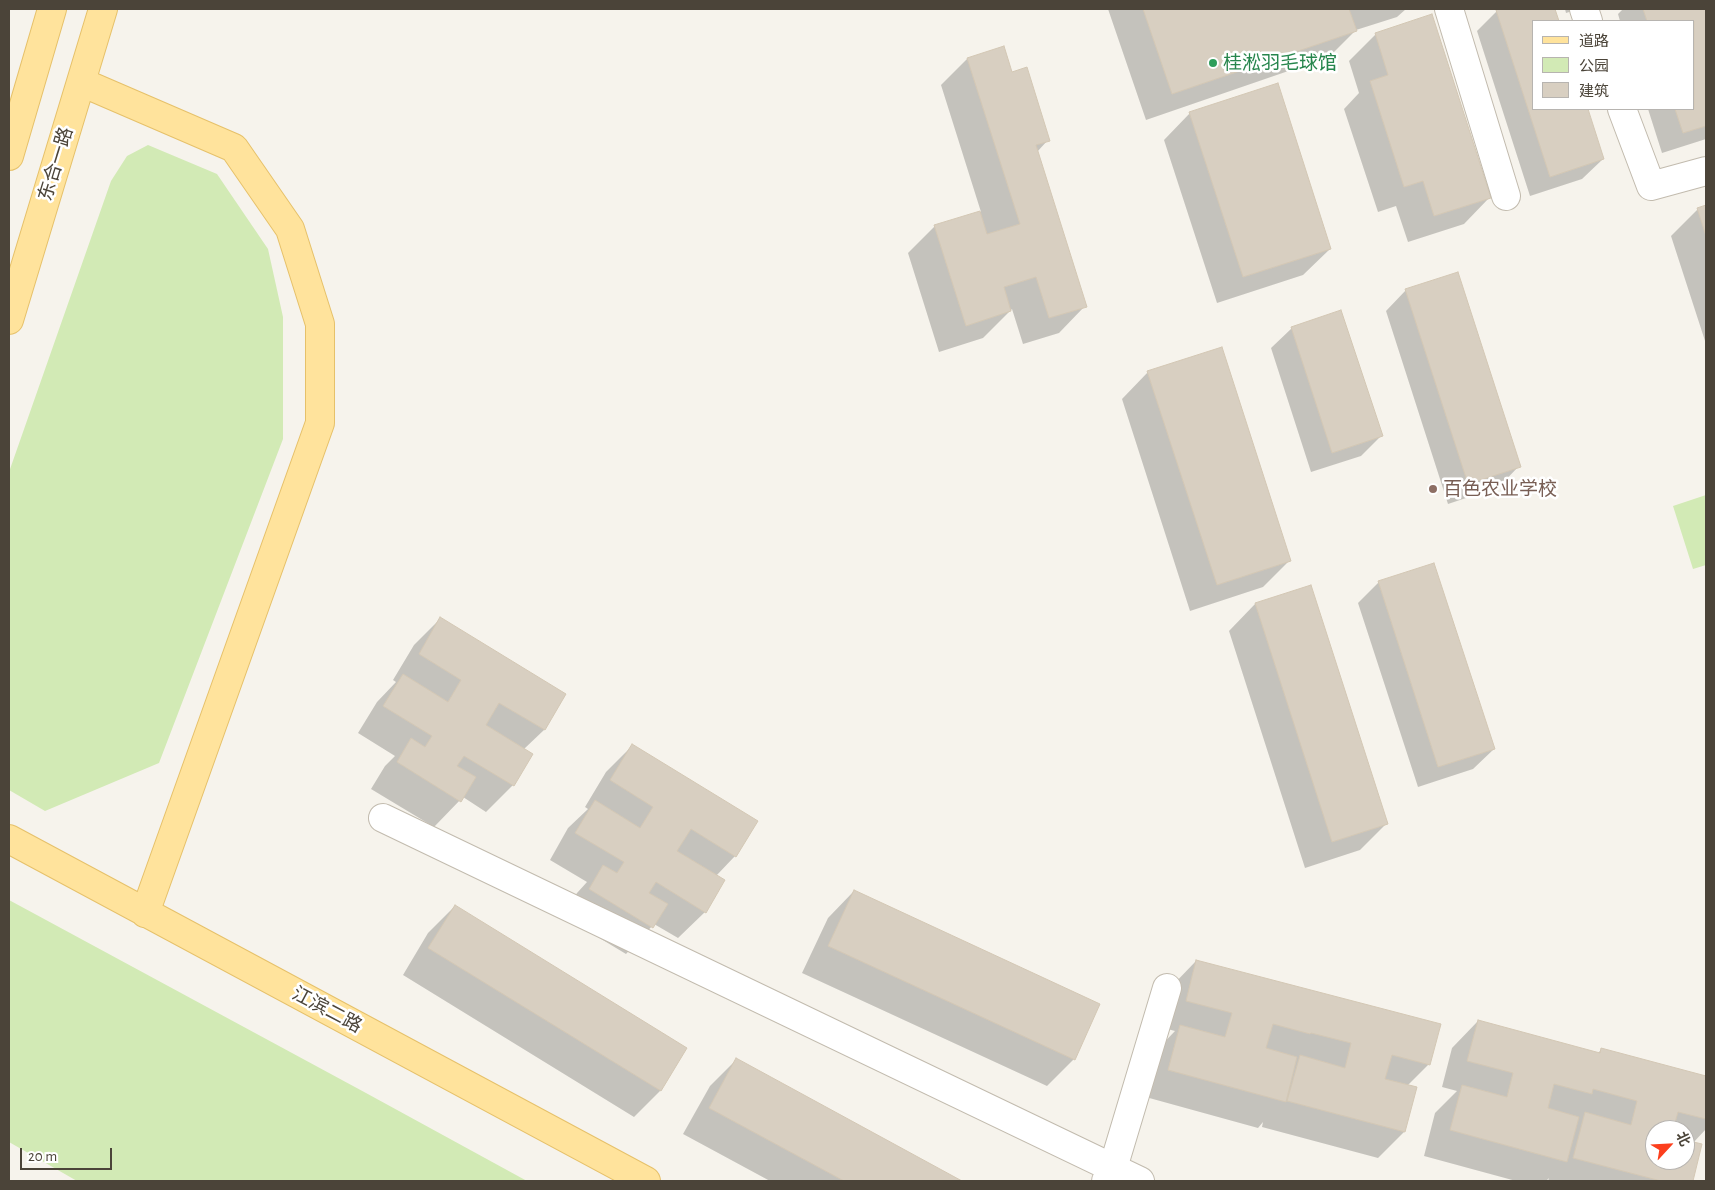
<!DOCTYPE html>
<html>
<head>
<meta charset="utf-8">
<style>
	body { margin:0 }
	#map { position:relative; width:1715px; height:1190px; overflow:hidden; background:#f6f3ec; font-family:"Alegreya Sans","Noto Sans SC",sans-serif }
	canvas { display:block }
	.frame { position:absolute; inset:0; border:10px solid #4b4439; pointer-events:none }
	.legend { position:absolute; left:1532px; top:20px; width:162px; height:90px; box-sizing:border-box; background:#fff; border:1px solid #b7b4b0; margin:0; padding:6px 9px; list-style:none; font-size:15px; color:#4b4439 }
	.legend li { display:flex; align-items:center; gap:10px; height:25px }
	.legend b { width:25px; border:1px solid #b7b4b0 }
	.north { position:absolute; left:1645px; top:1120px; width:50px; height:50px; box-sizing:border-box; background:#fff; border:1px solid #b7b4b0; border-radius:50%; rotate:65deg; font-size:14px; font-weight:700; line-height:20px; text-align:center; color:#4b4439 }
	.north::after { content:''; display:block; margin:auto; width:18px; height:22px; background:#fc3f1d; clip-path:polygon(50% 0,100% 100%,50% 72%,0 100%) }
	.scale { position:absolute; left:20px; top:1148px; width:92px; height:22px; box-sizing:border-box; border:2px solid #4b4439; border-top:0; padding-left:6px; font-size:15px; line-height:18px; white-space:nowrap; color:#4b4439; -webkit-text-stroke:4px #fff; paint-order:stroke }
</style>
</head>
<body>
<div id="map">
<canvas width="1715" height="1190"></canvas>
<div class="frame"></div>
<ul class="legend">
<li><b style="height:6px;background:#ffe39c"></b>道路</li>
<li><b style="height:14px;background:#d2eab5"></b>公园</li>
<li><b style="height:14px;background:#d8cfc1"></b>建筑</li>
</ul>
<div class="north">北</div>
<div class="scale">20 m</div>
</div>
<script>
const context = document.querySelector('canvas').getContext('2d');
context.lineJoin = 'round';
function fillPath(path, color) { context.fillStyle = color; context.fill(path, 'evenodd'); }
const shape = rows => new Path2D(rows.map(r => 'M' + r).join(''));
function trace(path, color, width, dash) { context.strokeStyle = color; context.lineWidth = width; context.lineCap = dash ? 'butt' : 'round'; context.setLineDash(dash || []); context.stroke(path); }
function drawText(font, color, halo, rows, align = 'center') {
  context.font = font + ' "Alegreya Sans","Noto Sans SC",sans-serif'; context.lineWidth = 5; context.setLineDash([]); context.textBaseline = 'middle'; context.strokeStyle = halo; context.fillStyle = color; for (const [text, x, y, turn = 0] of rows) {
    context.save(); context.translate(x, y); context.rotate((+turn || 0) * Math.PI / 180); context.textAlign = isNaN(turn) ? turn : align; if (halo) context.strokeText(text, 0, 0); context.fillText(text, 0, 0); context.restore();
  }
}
const green = shape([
	[148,145,217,174,268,249,283,317,283,439,159,763,45,811,9,790,9,472,111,181,127,156],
	[1706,495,1706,565,1693,569,1673,506],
	[9,900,366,1093,527,1181,77,1181,9,1142]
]);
const shadow = shape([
	[1108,9,1406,9,1397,17,1356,30,1329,57,1146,120],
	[1503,9,1554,9,1558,21,1534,21,1534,109,1586,109,1603,159,1582,179,1530,196,1477,31,1497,11],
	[1565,9,1579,9,1566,13],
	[1623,9,1706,9,1706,139,1662,153,1648,109,1694,109,1694,21,1620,21,1618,14],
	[1376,34,1490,197,1464,224,1408,242,1396,206,1378,212,1344,109,1359,93,1349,61],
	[967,59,1011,73,1048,140,1037,152,1085,306,1059,333,1023,344,1012,309,983,338,939,352,908,253,935,226,981,212,941,85],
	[1190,113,1330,249,1303,275,1217,303,1164,140],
	[1706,207,1706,344,1671,236,1698,209],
	[1406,290,1519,466,1499,487,1448,504,1386,311],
	[1292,328,1381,436,1361,456,1311,472,1271,348],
	[1148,372,1290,560,1263,587,1190,611,1122,399],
	[1379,582,1494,749,1473,769,1418,787,1358,603],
	[1310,587,1387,823,1360,850,1305,868,1229,631,1255,604],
	[440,619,565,695,544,730,524,749,513,785,486,812,463,797,434,827,371,789,385,766,395,756,358,733,377,702,396,682,393,680,414,645],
	[632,746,735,856,716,876,705,912,678,938,654,924,626,954,563,916,577,893,587,882,550,860,568,828,588,809,585,807,606,772],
	[854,891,1098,1005,1073,1060,1047,1086,802,973,828,918],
	[455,906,686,1048,660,1091,634,1117,403,975,428,933],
	[1196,961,1429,1064,1407,1086,1404,1132,1378,1158,1262,1127,1263,1122,1258,1128,1142,1096,1154,1053,1175,1031,1160,1027,1170,988],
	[1478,1021,1598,1053,1602,1049,1706,1077,1706,1129,1693,1143,1701,1145,1691,1181,1548,1181,1549,1178,1546,1181,1516,1181,1424,1156,1435,1113,1457,1091,1442,1087,1452,1048],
	[1655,1130,1685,1130,1685,1160,1655,1160],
	[736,1060,959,1181,770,1181,683,1134,710,1086]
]);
const building = shape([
	[1143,9,1349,9,1357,31,1172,94,1143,9],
	[1499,9,1555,9,1559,21,1534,21,1534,109,1588,109,1604,159,1550,177,1496,10,1499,9],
	[1643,9,1706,9,1706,126,1683,133,1675,109,1694,109,1694,21,1647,21,1643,9],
	[1432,14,1491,198,1434,216,1423,181,1404,187,1370,81,1388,75,1375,33,1432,14],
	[1004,46,1012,72,1027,67,1050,141,1036,145,1087,307,1049,318,1036,277,1004,287,1011,311,966,326,934,225,980,211,987,234,1020,224,967,58,1004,46],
	[1278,83,1331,249,1243,277,1189,112,1278,83],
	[1706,205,1706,236,1697,208,1706,205],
	[1458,272,1521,467,1468,484,1405,289,1458,272],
	[1341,310,1383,436,1332,453,1291,327,1341,310],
	[1222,347,1291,561,1217,585,1147,371,1222,347],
	[1434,563,1495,749,1438,767,1378,581,1434,563],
	[1311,585,1388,824,1332,842,1255,603,1311,585],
	[440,617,566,694,545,730,499,703,486,725,533,754,514,786,464,756,457,766,476,777,461,802,397,762,411,738,425,747,432,736,383,706,403,674,448,702,461,680,419,654,440,617],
	[632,744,758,821,736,857,691,829,677,851,725,880,706,913,656,882,649,893,668,904,653,928,589,889,603,865,617,873,624,862,575,833,595,800,640,828,653,807,610,780,632,744],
	[854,890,1100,1004,1075,1060,828,946,854,890],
	[455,905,687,1048,661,1091,428,948,455,905],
	[1196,960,1441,1024,1430,1065,1392,1055,1385,1079,1417,1087,1405,1132,1287,1101,1300,1055,1345,1068,1351,1043,1311,1033,1310,1034,1273,1024,1266,1048,1297,1057,1286,1102,1168,1070,1180,1025,1225,1037,1232,1013,1186,1001,1196,960],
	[1478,1020,1600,1053,1601,1048,1706,1076,1706,1119,1678,1112,1673,1130,1655,1130,1655,1160,1685,1160,1685,1140,1702,1144,1693,1181,1661,1181,1573,1158,1585,1112,1631,1125,1637,1101,1593,1089,1592,1094,1554,1084,1548,1108,1579,1117,1567,1162,1450,1130,1462,1085,1507,1097,1513,1073,1467,1061,1478,1020],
	[736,1058,962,1181,844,1181,709,1108,736,1058]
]);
const minor = shape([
	[1449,9,1506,196],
	[1584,9,1588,21],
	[1622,109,1651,186,1706,171],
	[383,818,1140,1181],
	[1106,1181,1113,1168,1167,988]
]);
const major = shape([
	[81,82,234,148,290,229,320,324,320,423,145,913],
	[9,156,52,9],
	[9,320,103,9],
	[9,839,646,1181]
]);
const markers = [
	[1213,63,5,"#2e9e5b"],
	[1433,489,5,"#8d6e63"]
];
const leisureNames = [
	["桂淞羽毛球馆",1223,63]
];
const streetNames = [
	["东合一路",56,164,-73],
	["江滨二路",327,1010,28]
];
const educationNames = [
	["百色农业学校",1443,489]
];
fillPath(green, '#d2eab5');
fillPath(shadow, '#0003');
fillPath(building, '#d8cfc1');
trace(building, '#d3c7b4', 1);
trace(minor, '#c2bbae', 30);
trace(major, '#e6c16a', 30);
trace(minor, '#fff', 28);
trace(major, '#ffe39c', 28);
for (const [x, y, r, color] of markers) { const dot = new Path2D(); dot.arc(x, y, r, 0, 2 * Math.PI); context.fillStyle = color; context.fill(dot); trace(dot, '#fff', 2); }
drawText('19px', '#27864d', '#fff', leisureNames, 'left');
drawText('19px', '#4b4439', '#fff', streetNames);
drawText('19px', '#785e54', '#fff', educationNames, 'left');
</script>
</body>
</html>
